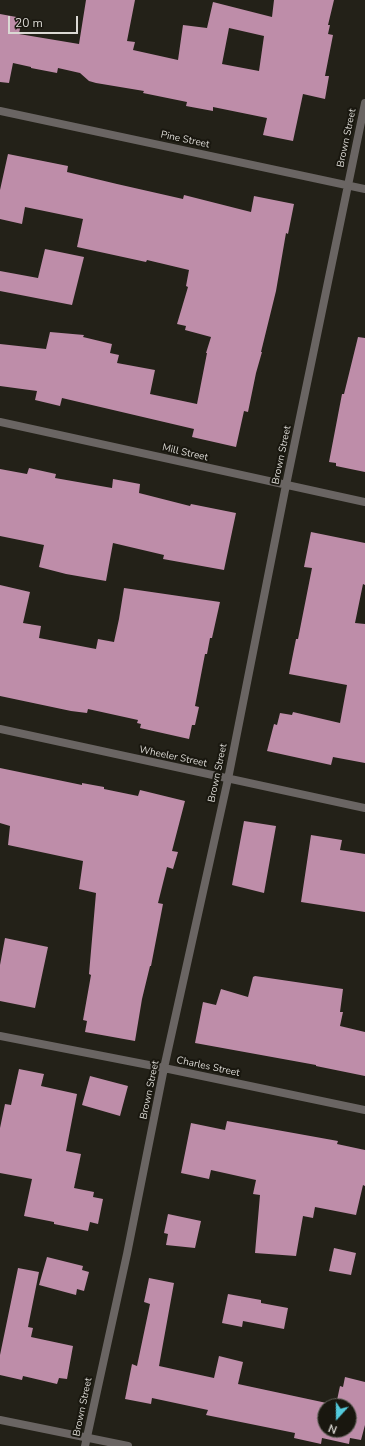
<!DOCTYPE html>
<html>
<head>
<meta charset="utf-8">
<style>
	body { margin:0 }
	#map { position:relative; width:365px; height:1446px; overflow:hidden; background:#232118; font-family:"Nunito Sans",sans-serif }
	canvas { display:block }
	.north { position:absolute; left:317px; top:1398px; width:40px; height:40px; box-sizing:border-box; background:#19170f; border:1px solid #67655e; border-radius:50%; rotate:201deg; font-size:11px; font-weight:700; line-height:16px; text-align:center; color:#dbd9d4 }
	.north::after { content:''; display:block; margin:auto; width:14px; height:18px; background:#53cadc; clip-path:polygon(50% 0,100% 100%,50% 72%,0 100%) }
	.scale { position:absolute; left:8px; top:16px; width:70px; height:18px; box-sizing:border-box; border:2px solid #dbd9d4; border-top:0; padding-left:5px; font-size:12px; line-height:14px; white-space:nowrap; color:#dbd9d4; -webkit-text-stroke:3px #19170f; paint-order:stroke }
</style>
</head>
<body>
<div id="map">
<canvas width="365" height="1446"></canvas>
<div class="north">N</div>
<div class="scale">20 m</div>
</div>
<script>
const context = document.querySelector('canvas').getContext('2d');
context.lineJoin = 'round';
function fillPath(path, color) { context.fillStyle = color; context.fill(path, 'evenodd'); }
const shape = rows => new Path2D(rows.map(r => 'M' + r).join(''));
function trace(path, color, width, dash) { context.strokeStyle = color; context.lineWidth = width; context.lineCap = dash ? 'butt' : 'round'; context.setLineDash(dash || []); context.stroke(path); }
function drawText(font, color, halo, rows, align = 'center') {
  context.font = font + ' "Nunito Sans",sans-serif'; context.lineWidth = 4; context.setLineDash([]); context.textBaseline = 'middle'; context.strokeStyle = halo; context.fillStyle = color; for (const [text, x, y, turn = 0] of rows) {
    context.save(); context.translate(x, y); context.rotate((+turn || 0) * Math.PI / 180); context.textAlign = isNaN(turn) ? turn : align; if (halo) context.strokeText(text, 0, 0); context.fillText(text, 0, 0); context.restore();
  }
}
const building = shape([
	[86,0,135,0,127,41,135,42,133,50,178,60,183,25,207,28,213,2,272,17,274,0,334,0,328,25,330,25,328,34,333,35,325,76,329,76,325,99,303,94,293,141,263,135,267,118,213,107,213,111,186,106,187,102,143,93,144,91,96,83,89,81,80,73,58,68,57,73,31,68,31,67,13,63,9,83,0,82,0,14,22,18,19,34,79,44],
	[229,28,264,36,259,71,222,64],
	[8,154,68,166,67,172,117,184,183,199,184,195,251,212,254,196,294,204,288,234,286,233,276,291,261,352,262,352,256,373,248,412,244,411,236,447,192,437,194,429,62,398,60,406,35,400,37,391,0,386,0,344,46,349,50,332,84,335,83,337,112,344,110,353,119,355,117,363,155,370,150,394,197,404,207,353,206,353,211,337,185,330,186,326,177,324,188,287,186,286,189,270,147,260,146,262,77,247,83,219,25,207,22,224,0,219,0,190],
	[45,249,84,257,72,305,0,291,0,271,38,278],
	[358,337,365,338,365,472,336,466,336,463,329,462,342,394,344,394],
	[29,468,56,474,55,478,112,488,113,479,140,484,139,493,190,506,191,504,236,513,224,570,163,559,164,555,113,543,106,581,66,574,39,567,44,545,0,536,0,469,27,474],
	[311,532,365,543,365,585,363,584,355,623,365,624,365,763,333,757,331,765,267,751,274,724,277,725,280,713,292,715,293,712,340,723,347,685,289,674,296,639,298,639,312,568,304,567],
	[0,585,30,592,23,623,41,626,39,638,96,649,98,639,114,642,119,619,124,588,220,602,212,638,210,638,207,654,205,654,195,706,199,707,195,725,192,725,189,739,140,728,141,724,137,723,138,720,88,709,87,713,71,711,0,696],
	[0,768,82,785,82,783,104,787,104,789,138,796,140,790,185,801,172,851,178,852,173,869,167,867,158,903,163,904,151,966,150,966,142,999,135,1041,85,1032,87,1021,83,1020,91,975,89,974,96,893,79,889,83,861,8,845,10,826,0,823],
	[244,821,276,826,264,893,232,885],
	[311,835,342,840,340,850,365,854,365,912,301,902],
	[5,938,48,947,35,1008,0,1001,0,965],
	[255,976,343,989,340,1012,343,1012,340,1026,365,1032,365,1076,316,1066,316,1065,195,1043,203,1002,216,1005,221,989,248,997,253,977],
	[19,1069,44,1074,41,1086,77,1094,66,1151,81,1154,74,1188,94,1192,93,1197,103,1199,98,1224,90,1222,88,1231,54,1224,54,1222,24,1216,32,1179,0,1173,0,1128,5,1104,11,1105],
	[90,1076,128,1086,120,1116,82,1105],
	[227,1121,338,1141,337,1144,365,1150,365,1186,363,1185,356,1215,315,1207,313,1218,303,1216,296,1256,255,1253,260,1195,253,1194,256,1180,211,1170,209,1179,181,1173,191,1123,225,1130],
	[168,1214,201,1221,195,1248,166,1245,168,1234,164,1233],
	[334,1248,356,1253,351,1275,329,1271],
	[47,1257,83,1266,82,1270,89,1272,84,1291,77,1289,76,1295,39,1285],
	[18,1268,39,1272,28,1327,33,1328,31,1337,73,1346,67,1379,59,1378,57,1384,23,1376,22,1380,0,1375,0,1355],
	[149,1278,174,1283,159,1366,214,1378,219,1356,243,1362,238,1384,336,1405,340,1386,343,1387,345,1377,365,1382,365,1425,361,1440,350,1438,349,1444,322,1438,321,1444,294,1438,295,1433,206,1415,208,1410,152,1398,151,1404,125,1399,132,1364,137,1366,150,1304,144,1302],
	[325,1406,349,1406,349,1430,325,1430],
	[228,1294,261,1300,261,1303,288,1308,284,1329,243,1321,242,1327,222,1323]
]);
const street = shape([
	[0,111,365,189],
	[0,422,365,502],
	[0,729,365,808],
	[0,1036,164,1068,365,1110],
	[0,1420,128,1446],
	[85,1446,127,1254,164,1068,228,779,286,485,365,103]
]);
const streetNames = [
	["Brown Street",347,138,-78],
	["Pine Street",185,140,12],
	["Mill Street",185,453,13],
	["Brown Street",282,455,-78],
	["Wheeler Street",173,757,12],
	["Brown Street",218,773,-78],
	["Charles Street",208,1067,12],
	["Brown Street",150,1090,-78],
	["Brown Street",83,1407,-78]
];
fillPath(building, '#be8da9');
trace(street, '#6a6563', 8);
drawText('10px', '#dbd9d4', '#19170f', streetNames);
</script>
</body>
</html>
